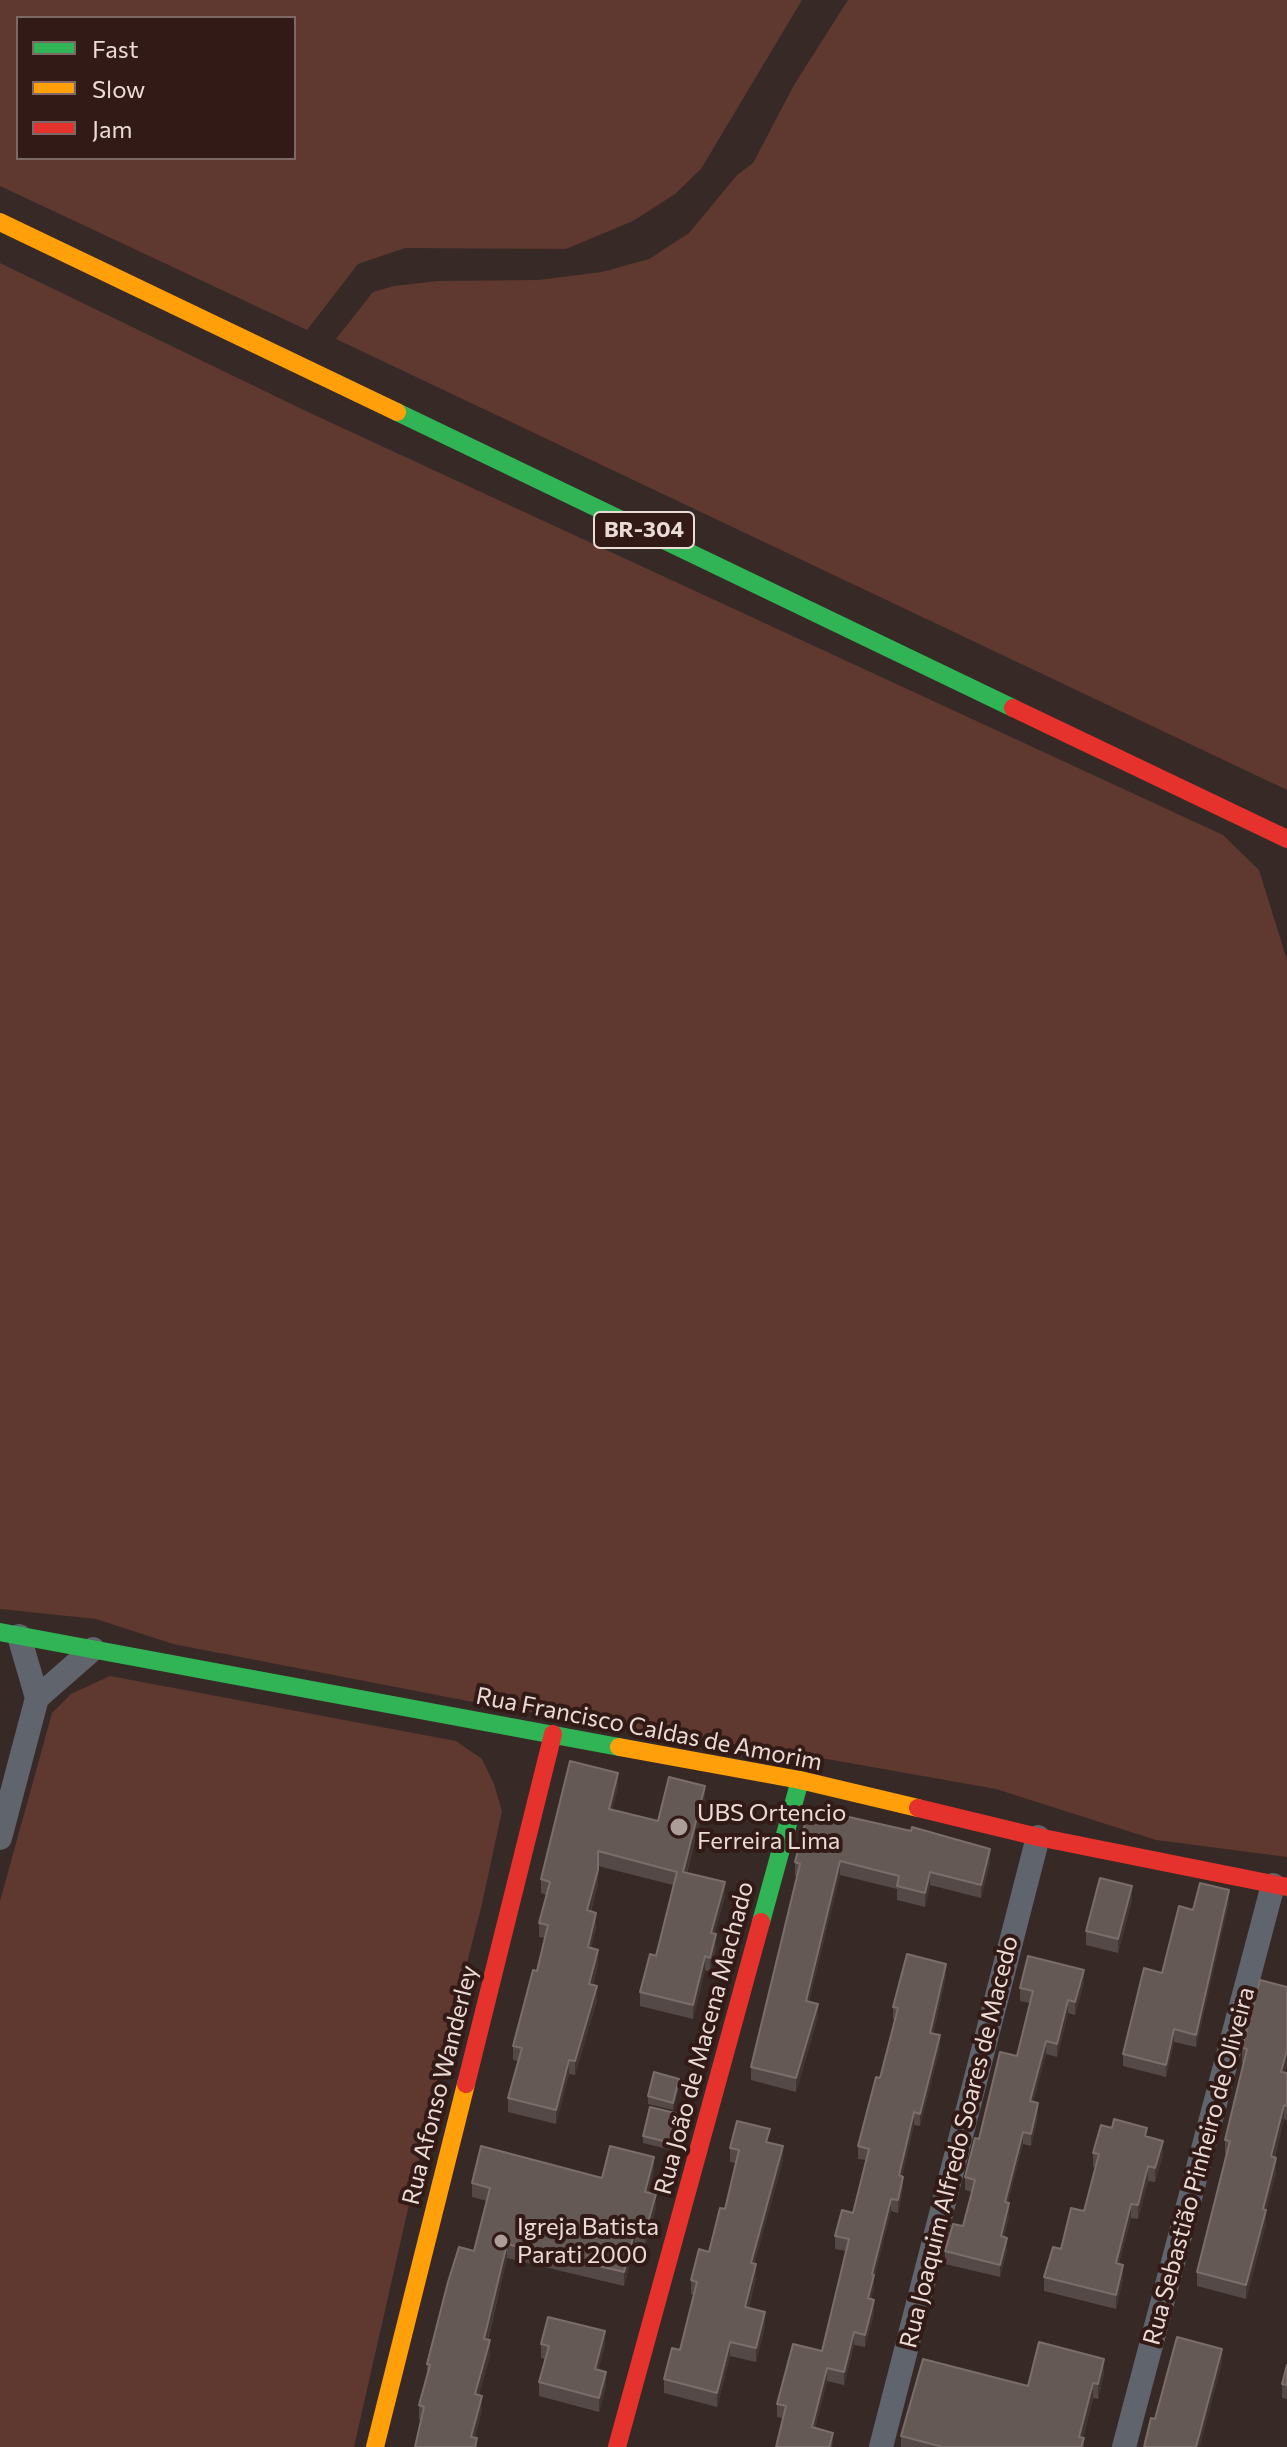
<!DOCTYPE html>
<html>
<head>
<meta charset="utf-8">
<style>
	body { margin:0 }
	#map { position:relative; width:1287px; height:2447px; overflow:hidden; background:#372926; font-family:Commissioner,sans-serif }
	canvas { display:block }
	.legend { position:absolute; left:16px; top:16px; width:280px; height:144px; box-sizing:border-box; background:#321b17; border:2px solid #7c6864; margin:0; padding:10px 14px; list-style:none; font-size:24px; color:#ebdbd7 }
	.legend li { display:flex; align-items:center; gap:16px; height:40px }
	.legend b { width:40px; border:2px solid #7c6864 }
</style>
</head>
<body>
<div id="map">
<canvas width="1287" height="2447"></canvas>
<ul class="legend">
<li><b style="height:10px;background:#30b455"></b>Fast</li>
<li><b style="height:10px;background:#ff9f0a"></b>Slow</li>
<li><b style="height:10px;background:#e5322d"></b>Jam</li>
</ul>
</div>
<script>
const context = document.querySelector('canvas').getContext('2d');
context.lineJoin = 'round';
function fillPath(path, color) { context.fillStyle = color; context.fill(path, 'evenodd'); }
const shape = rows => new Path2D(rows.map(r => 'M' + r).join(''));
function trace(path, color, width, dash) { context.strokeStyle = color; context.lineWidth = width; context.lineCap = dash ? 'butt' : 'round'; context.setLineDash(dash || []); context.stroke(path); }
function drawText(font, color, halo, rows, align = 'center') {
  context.font = font + ' Commissioner,sans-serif'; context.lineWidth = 8; context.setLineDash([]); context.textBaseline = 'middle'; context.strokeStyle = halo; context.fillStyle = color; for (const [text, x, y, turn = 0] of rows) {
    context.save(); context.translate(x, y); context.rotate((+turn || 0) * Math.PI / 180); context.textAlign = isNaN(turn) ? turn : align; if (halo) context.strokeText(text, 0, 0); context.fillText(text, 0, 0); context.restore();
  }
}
const green = shape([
	[0,0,802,0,701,169,675,194,633,221,566,249,405,248,358,264,307,330,0,186],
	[18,18,294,18,294,158,18,158],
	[848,0,1287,0,1287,790,336,339,373,292,394,286,438,281,538,280,602,272,649,259,689,233,737,175,753,163,794,85],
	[0,263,308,412,1223,835,1259,870,1287,960,1287,1857,1156,1840,996,1789,821,1758,499,1707,173,1644,96,1619,0,1609],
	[110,1676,456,1741,482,1759,494,1784,502,1811,482,1904,438,2077,354,2447,0,2447,0,1901,52,1713,71,1694]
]);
const street = shape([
	[19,1636,37,1698],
	[0,1838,37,1698,93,1649],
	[881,2447,1038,1837],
	[1124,2447,1273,1885]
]);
const fast = shape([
	[397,412,1013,708],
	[0,1632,619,1747],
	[761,1922,800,1780]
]);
const slow = shape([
	[0,222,397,412],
	[619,1747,800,1780,918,1808],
	[375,2447,466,2084]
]);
const jam = shape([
	[1013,708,1287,839],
	[918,1808,1038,1837,1287,1887],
	[466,2084,553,1734],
	[617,2447,761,1922]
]);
const wall = shape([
	[618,1787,612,1810,658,1821,705,1800,687,1873,725,1896,714,1934,716,1949,710,1972,705,1970,693,2019,640,2006,640,1992,656,1956,673,1885,598,1866,598,1884,591,1911,596,1927,591,1948,598,1964,593,1985,597,2000,575,2075,569,2074,556,2124,508,2112,508,2098,518,2061,513,2060,513,2046,537,1971,545,1938,539,1937,539,1923,546,1895,541,1893,541,1879],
	[809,1808,990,1862,981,1898,930,1885,925,1907,897,1900,897,1889,840,1875,809,2001,818,2017,796,2092,751,2080,751,2067,797,1876,795,1876,795,1862],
	[1132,1900,1118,1953,1086,1945,1086,1931],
	[1229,1902,1196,2047,1174,2042,1166,2077,1123,2066,1123,2054,1162,1973,1193,1910],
	[946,1977,933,2034,940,2048,920,2126,914,2125,902,2176,903,2189,898,2213,891,2211,874,2278,874,2288,871,2299,874,2313,865,2347,854,2345,844,2385,827,2381,815,2428,833,2433,832,2447,776,2447,783,2418,777,2417,777,2404,822,2351,846,2251,835,2249,835,2236,853,2213,866,2160,858,2159,858,2146,880,2078,895,2020,893,2019,893,2007],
	[1084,1983,1075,2015,1068,2013,1057,2057,1046,2054,1033,2102,1038,2116,1031,2146,1023,2144,1008,2202,1009,2216,1004,2237,1007,2250,1000,2277,945,2264,945,2251,963,2226,972,2192,965,2190,965,2177,979,2139,1017,2056,1030,2003,1020,2001,1020,1988],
	[1287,1987,1287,2064,1285,2072,1287,2073,1287,2120,1284,2119,1275,2157,1276,2172,1266,2211,1266,2224,1246,2299,1197,2286,1197,2272,1226,2154,1225,2154,1225,2140,1244,2062,1242,2062,1242,2048],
	[679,2086,673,2110,648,2104,648,2096],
	[679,2121,671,2150,643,2143,643,2136],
	[1147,2137,1163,2155,1155,2182,1148,2181,1138,2219,1131,2218,1119,2264,1123,2279,1116,2309,1044,2291,1044,2277,1084,2211,1096,2168,1093,2167,1093,2153],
	[770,2142,783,2160,754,2264,756,2278,749,2307,765,2326,756,2362,730,2356,717,2407,664,2393,664,2379,680,2350,694,2295,691,2294,691,2280,709,2252,725,2209,736,2163,730,2162,730,2148],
	[654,2171,648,2193,656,2208,645,2247,635,2244,624,2286,507,2258,488,2340,490,2355,479,2395,482,2410,475,2437,477,2447,419,2419,419,2405,427,2375,427,2364,474,2251,487,2201,472,2197,472,2183,602,2178],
	[541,2344,605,2345,598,2370,606,2386,599,2412,539,2396,539,2382,545,2359,541,2358],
	[1287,2365,1287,2399,1282,2398,1282,2384],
	[1104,2374,1098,2399,1093,2398,1083,2438,1084,2447,901,2447,901,2436,1028,2386]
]);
const shadedWall = shape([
	[618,1773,618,1787,609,1823,609,1809],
	[705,1786,705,1800,683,1886,683,1872],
	[990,1849,990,1862,981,1898,981,1885],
	[840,1861,840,1875,806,2014,806,2001],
	[598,1870,598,1884,587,1924,587,1910],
	[930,1872,930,1885,925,1907,925,1893],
	[725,1882,725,1896,711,1947,711,1933],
	[1132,1886,1132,1900,1118,1953,1118,1939],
	[1229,1890,1229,1902,1196,2047,1196,2035],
	[596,1913,596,1927,588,1961,588,1947],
	[716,1934,716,1949,710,1972,710,1958],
	[598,1950,598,1964,589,1998,589,1984],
	[705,1956,705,1970,693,2019,693,2005],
	[946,1964,946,1977,930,2046,930,2033],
	[1084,1970,1084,1983,1075,2015,1075,2002],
	[597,1986,597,2000,575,2075,575,2061],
	[1068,2000,1068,2013,1057,2057,1057,2044],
	[818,2004,818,2017,796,2092,796,2078],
	[1174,2029,1174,2042,1166,2077,1166,2065],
	[940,2035,940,2048,920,2126,920,2114],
	[1046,2041,1046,2054,1030,2113,1030,2101],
	[1287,2050,1287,2064,1281,2086,1281,2072],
	[569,2060,569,2074,556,2124,556,2110],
	[679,2079,679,2086,673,2110,673,2103],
	[1038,2103,1038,2116,1031,2146,1031,2134],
	[1284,2105,1284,2119,1271,2170,1271,2156],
	[914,2112,914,2125,899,2188,899,2175],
	[679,2114,679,2121,671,2150,671,2143],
	[1023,2132,1023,2144,1005,2214,1005,2202],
	[1163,2141,1163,2155,1155,2182,1155,2168],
	[783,2146,783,2160,751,2277,751,2263],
	[654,2157,654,2171,645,2206,645,2192],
	[1276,2158,1276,2172,1266,2211,1266,2224,1246,2299,1246,2285,1263,2209],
	[1148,2166,1148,2181,1138,2219,1138,2205],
	[903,2177,903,2189,898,2213,898,2200],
	[656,2194,656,2208,645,2247,645,2233],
	[891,2199,891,2211,874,2278,874,2288,868,2311,868,2298,872,2274],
	[1009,2203,1009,2216,1001,2249,1001,2236],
	[1131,2204,1131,2218,1116,2277,1116,2263],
	[635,2230,635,2244,624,2286,624,2272],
	[1007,2238,1007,2250,1000,2277,1000,2265],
	[507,2244,507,2258,484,2353,484,2339],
	[756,2264,756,2278,745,2321,745,2307],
	[1123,2265,1123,2279,1116,2309,1116,2295],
	[874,2300,874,2313,865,2347,865,2335],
	[765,2312,765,2326,756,2362,756,2348],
	[605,2331,605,2345,595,2383,595,2369],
	[854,2332,854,2345,844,2385,844,2372],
	[490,2340,490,2355,475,2408,475,2394],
	[730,2342,730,2356,717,2407,717,2393],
	[1222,2349,1222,2363,1200,2447,1196,2447],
	[1104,2359,1104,2374,1098,2399,1098,2384],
	[827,2368,827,2381,812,2440,812,2427],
	[606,2372,606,2386,599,2412,599,2398],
	[1093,2383,1093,2398,1081,2447,1079,2437],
	[482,2396,482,2410,472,2447,471,2437]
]);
const building = shape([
	[570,1761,618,1773,609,1809,658,1821,669,1777,705,1786,683,1872,725,1882,711,1933,716,1934,710,1958,705,1956,693,2005,640,1992,650,1954,656,1956,677,1872,598,1851,598,1870,587,1910,596,1913,588,1947,598,1950,589,1984,597,1986,575,2061,569,2060,556,2110,508,2098,522,2048,513,2046,533,1970,537,1971,548,1925,539,1923,550,1882,541,1879,570,1761],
	[809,1808,911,1831,912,1827,990,1849,981,1885,930,1872,925,1893,897,1886,899,1876,840,1861,806,2001,818,2004,796,2078,751,2067,800,1864,795,1862,809,1808],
	[1100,1878,1132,1886,1118,1939,1086,1931,1100,1878],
	[1200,1883,1229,1890,1196,2035,1174,2029,1166,2065,1123,2054,1144,1968,1162,1973,1179,1906,1193,1910,1200,1883],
	[907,1954,946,1964,930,2033,940,2035,920,2114,914,2112,899,2175,903,2177,898,2200,891,2199,872,2274,874,2275,868,2298,874,2300,865,2335,854,2332,844,2372,827,2368,812,2427,833,2433,829,2447,776,2447,786,2406,777,2404,793,2344,822,2351,849,2239,835,2236,842,2210,853,2213,869,2149,858,2146,876,2077,880,2078,898,2008,893,2007,907,1954],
	[1028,1956,1084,1970,1075,2002,1068,2000,1057,2044,1046,2041,1030,2101,1038,2103,1031,2134,1023,2132,1005,2202,1009,2203,1001,2236,1007,2238,1000,2265,945,2251,953,2224,963,2226,975,2180,965,2177,975,2138,979,2139,1000,2052,1017,2056,1033,1991,1020,1988,1028,1956],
	[1260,1980,1287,1987,1287,2050,1281,2072,1287,2073,1287,2106,1284,2105,1271,2156,1276,2158,1263,2209,1266,2210,1246,2285,1197,2272,1230,2141,1225,2140,1247,2049,1242,2048,1260,1980],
	[654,2072,679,2079,673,2103,648,2096,654,2072],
	[650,2107,679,2114,671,2143,643,2136,650,2107],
	[1114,2119,1147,2128,1145,2136,1163,2141,1155,2168,1148,2166,1138,2205,1131,2204,1116,2263,1123,2265,1116,2295,1044,2277,1053,2247,1061,2249,1071,2208,1084,2211,1099,2154,1093,2153,1101,2125,1112,2128,1114,2119],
	[737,2121,770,2129,766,2142,783,2146,751,2263,756,2264,745,2307,765,2312,756,2348,730,2342,717,2393,664,2379,672,2348,680,2350,697,2282,691,2280,699,2249,709,2252,720,2208,725,2209,739,2150,730,2148,737,2121],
	[481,2146,602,2178,610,2146,654,2157,645,2192,656,2194,645,2233,635,2230,624,2272,507,2244,484,2339,490,2340,475,2394,482,2396,471,2437,477,2438,475,2447,415,2447,424,2407,419,2405,430,2365,427,2364,448,2282,459,2247,474,2251,490,2188,472,2183,481,2146],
	[548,2317,605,2331,595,2369,606,2372,599,2398,539,2382,549,2346,541,2344,548,2317],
	[1177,2337,1222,2349,1196,2447,1144,2447,1151,2418,1155,2419,1177,2337],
	[1039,2342,1104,2359,1098,2384,1093,2383,1079,2437,1084,2438,1081,2447,943,2447,901,2436,923,2359,1028,2386,1039,2342],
	[1287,2365,1287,2385,1282,2384,1287,2365]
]);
const markers = [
	[679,1827,10,"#ac9d99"],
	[501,2241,8,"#ac9d99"]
];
const shields = [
	[644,530,100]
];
const shieldNames = [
	["BR-304",644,530]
];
const streetNames = [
	["Rua Francisco Caldas de Amorim",649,1729,11],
	["Rua João de Macena Machado",704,2038,-75],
	["Rua Afonso Wanderley",440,2085,-76],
	["Rua Joaquim Alfredo Soares de Macedo",959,2142,-76],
	["Rua Sebastião Pinheiro de Oliveira",1199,2166,-75]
];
const poiNames = [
	["UBS Ortencio",697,1813],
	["Ferreira Lima",697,1841],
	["Igreja Batista",517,2227],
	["Parati 2000",517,2255]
];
fillPath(green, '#5f3830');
trace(street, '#60646c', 24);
trace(fast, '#30b455', 18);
trace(slow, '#ff9f0a', 18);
trace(jam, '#e5322d', 18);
fillPath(wall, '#554947');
fillPath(shadedWall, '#423633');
fillPath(building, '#655956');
trace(building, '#7a6d6a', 2);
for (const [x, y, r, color] of markers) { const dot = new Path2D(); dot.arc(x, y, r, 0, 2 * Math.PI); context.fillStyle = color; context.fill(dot); trace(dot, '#321b17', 3); }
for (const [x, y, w] of shields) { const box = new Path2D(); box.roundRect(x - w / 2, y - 18, w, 36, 6); context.fillStyle = '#321b17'; context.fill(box); trace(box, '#ebdbd7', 2); }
drawText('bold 22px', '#ebdbd7', null, shieldNames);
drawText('24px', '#ebdbd7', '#321b17', streetNames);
drawText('24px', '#ebdbd7', '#321b17', poiNames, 'left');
</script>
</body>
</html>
